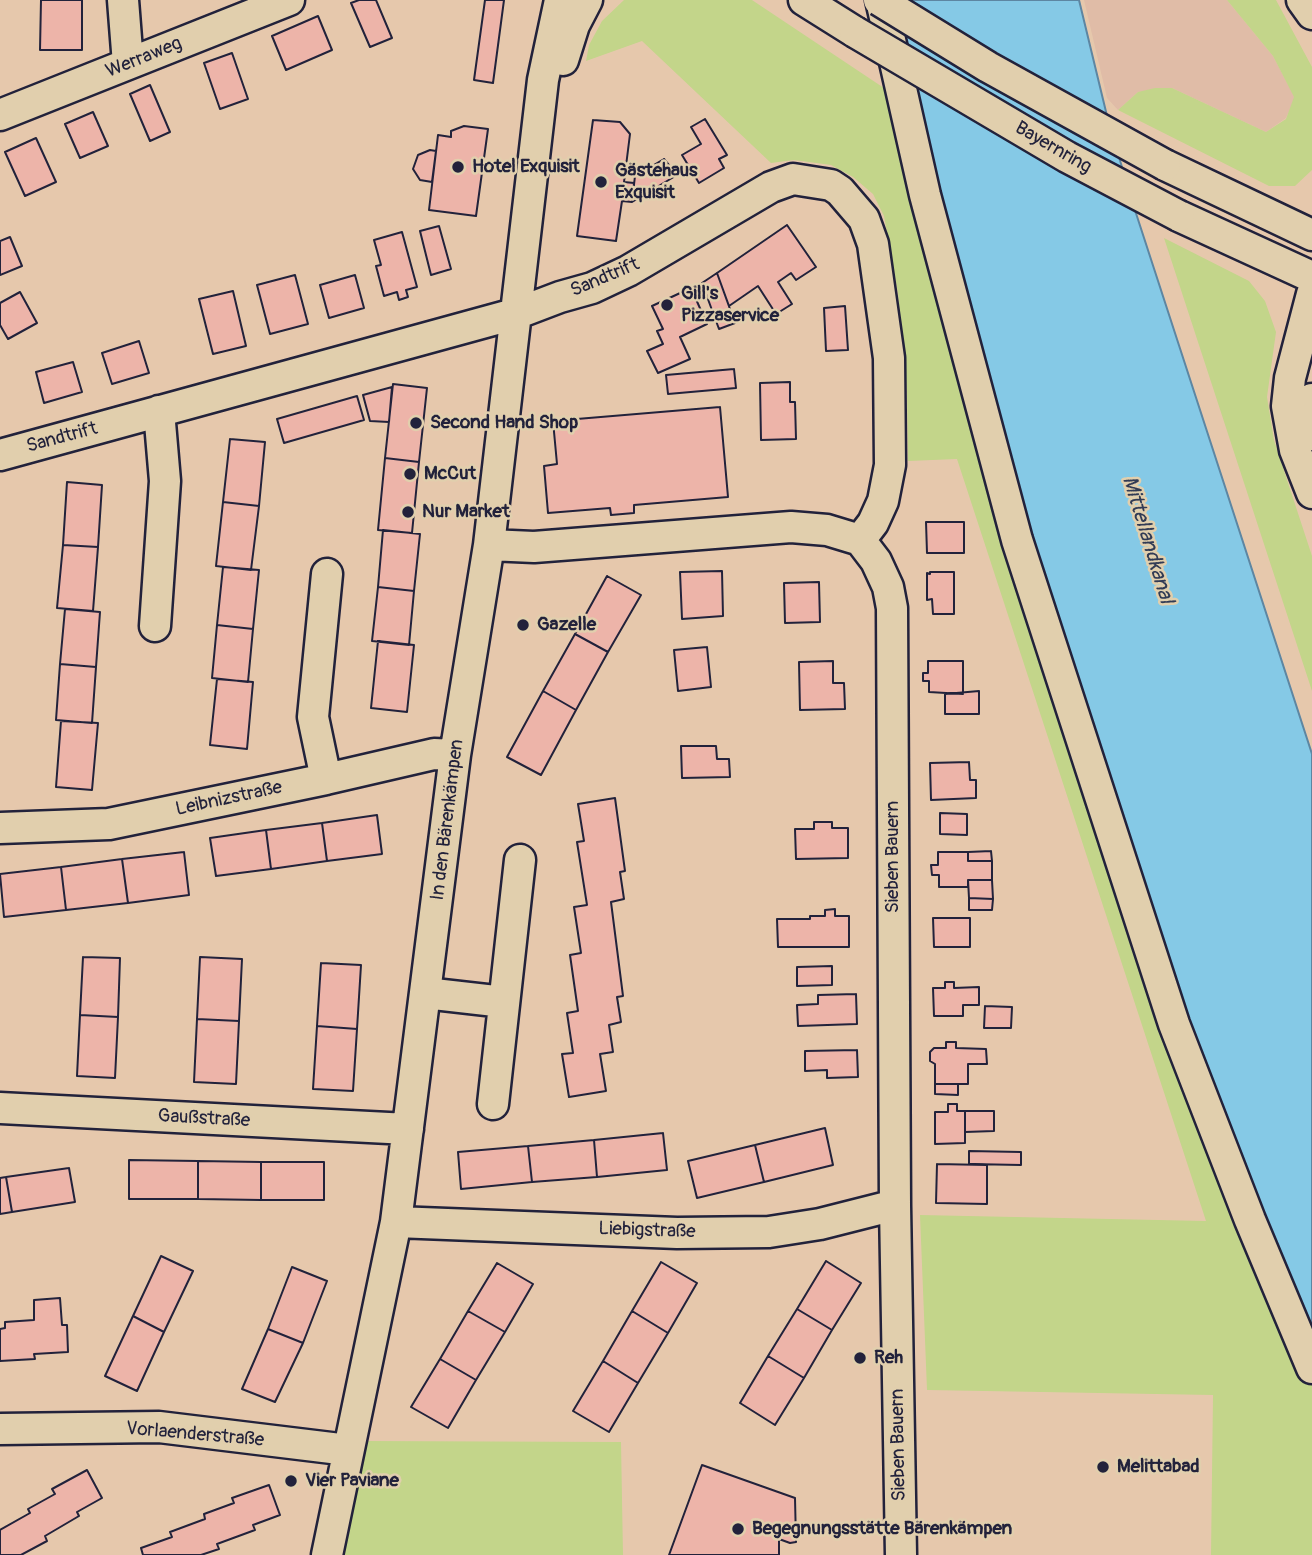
<!DOCTYPE html>
<html>
<head>
<meta charset="utf-8">
<style>
	body { margin:0 }
	canvas { display:block; background:#e6c8ac }
</style>
</head>
<body>
<canvas width="1312" height="1555"></canvas>
<script>
const context = document.querySelector('canvas').getContext('2d');
context.lineJoin = 'round';
function fillPath(path, color) { context.fillStyle = color; context.fill(path, 'evenodd'); }
const shape = rows => new Path2D(rows.map(r => 'M' + r).join(''));
function trace(path, color, width, dash) { context.strokeStyle = color; context.lineWidth = width; context.lineCap = dash ? 'butt' : 'round'; context.setLineDash(dash || []); context.stroke(path); }
function drawText(font, color, halo, rows, align = 'center') {
  context.font = font + ' Pangolin,sans-serif'; context.lineWidth = 5; context.setLineDash([]); context.textBaseline = 'middle'; context.strokeStyle = halo; context.fillStyle = color; for (const [text, x, y, turn = 0] of rows) {
    context.save(); context.translate(x, y); context.rotate((+turn || 0) * Math.PI / 180); context.textAlign = isNaN(turn) ? turn : align; if (halo) context.strokeText(text, 0, 0); context.fillText(text, 0, 0); context.restore();
  }
}
const built = shape([
	[1084,0,1227,0,1273,56,1295,98,1286,118,1266,132,1172,88,1138,92,1118,110,1107,98]
]);
const green = shape([
	[624,0,752,0,890,92,1244,1221,1312,1383,1312,1555,1211,1555,1213,1395,927,1390,920,1215,1206,1221,957,459,908,461,907,392,898,293,884,216,873,194,853,177,831,165,794,160,771,163,642,41,586,61,589,45,602,21],
	[1227,0,1276,0,1312,67,1312,170,1295,186,1269,186,1118,110,1138,92,1155,88,1172,88,1266,132,1286,119,1294,97,1273,56],
	[1164,238,1249,281,1265,301,1276,332,1267,397,1274,440,1312,556,1312,691],
	[363,1441,621,1442,623,1555,342,1555]
]);
const water = shape([
	[893,0,1079,0,1108,120,1132,201,1312,754,1312,1335,1262,1216,1187,1020,1031,537,930,161,893,0]
]);
const building = shape([
	[41,0,82,0,82,50,40,50,41,0],
	[359,0,376,0,392,38,370,47,351,3,359,0],
	[485,0,504,0,493,83,474,80,485,0],
	[318,16,332,50,286,70,272,36,318,16],
	[232,53,248,99,220,109,204,63,232,53],
	[150,85,170,132,150,141,130,94,150,85],
	[93,112,108,146,80,158,65,124,93,112],
	[705,119,727,155,719,159,724,168,699,183,682,155,701,144,691,127,705,119],
	[593,120,620,122,630,134,624,182,634,183,632,202,622,201,616,241,577,236,593,120],
	[464,126,488,129,476,216,429,210,438,135,451,137,451,131,464,126],
	[36,138,56,182,25,196,5,152,36,138],
	[430,150,436,151,432,182,420,180,413,169,418,155,430,150],
	[664,159,677,175,632,202,635,176,664,159],
	[787,225,816,267,796,280,791,273,778,282,792,304,776,314,758,286,729,306,717,273,787,225],
	[439,226,451,269,431,275,420,231,439,226],
	[402,232,417,287,406,290,408,297,399,300,397,292,384,296,376,266,381,265,374,240,402,232],
	[10,237,22,266,0,275,0,241,10,237],
	[717,273,735,323,719,329,702,283,717,273],
	[295,275,308,324,270,334,257,285,295,275],
	[355,275,364,308,329,318,320,285,355,275],
	[691,288,707,324,680,337,690,359,658,373,647,351,663,344,657,331,663,329,652,306,691,288],
	[233,291,246,346,213,354,199,299,233,291],
	[20,292,37,323,8,339,0,325,0,303,20,292],
	[845,306,848,350,826,351,824,308,845,306],
	[139,341,149,373,112,384,102,353,139,341],
	[73,362,82,392,44,403,36,372,73,362],
	[734,369,736,388,668,394,666,375,734,369],
	[790,382,790,402,795,402,796,439,761,440,760,383,790,382],
	[393,384,427,388,419,462,385,458,393,384],
	[392,387,389,422,370,421,363,395,392,387],
	[357,396,364,420,284,443,277,419,357,396],
	[720,407,728,497,634,505,634,513,611,515,610,508,548,513,544,466,557,464,553,421,720,407],
	[230,439,265,442,259,506,223,502,230,439],
	[385,458,419,462,412,533,378,530,385,458],
	[67,482,102,485,98,547,63,545,67,482],
	[223,502,259,506,251,570,216,566,223,502],
	[926,522,964,522,964,553,927,553,926,522],
	[383,530,420,534,414,591,378,587,383,530],
	[63,545,98,547,93,611,57,608,63,545],
	[223,567,259,570,253,629,217,625,223,567],
	[722,571,723,616,682,619,680,572,722,571],
	[930,572,954,572,954,614,933,614,932,599,927,600,927,573,930,574,930,572],
	[607,576,641,595,608,652,575,634,607,576],
	[819,582,820,622,785,623,784,583,819,582],
	[378,587,414,591,409,645,372,641,378,587],
	[65,609,100,612,96,667,60,664,65,609],
	[217,625,253,629,248,682,212,678,217,625],
	[575,634,608,652,576,710,543,691,575,634],
	[378,641,414,645,407,712,371,708,378,641],
	[707,647,711,687,678,691,674,650,707,647],
	[833,661,833,683,844,683,845,709,800,710,799,662,833,661],
	[928,661,963,661,963,694,929,692,929,681,923,681,923,673,928,673,928,661],
	[60,664,96,667,92,723,56,720,60,664],
	[217,679,253,682,247,749,210,745,217,679],
	[543,691,576,710,541,775,507,757,543,691],
	[979,691,979,714,945,714,945,694,979,691],
	[61,721,98,723,92,790,56,787,61,721],
	[681,746,716,746,717,759,729,759,730,777,682,778,681,746],
	[969,762,970,780,976,780,976,798,931,800,930,763,969,762],
	[615,798,625,871,620,872,624,899,611,902,623,996,617,997,621,1022,609,1025,613,1052,600,1054,606,1091,569,1097,562,1054,573,1053,567,1013,578,1011,570,955,581,953,574,907,587,905,577,842,584,841,578,804,615,798],
	[940,813,967,814,967,835,940,834,940,813],
	[377,815,382,854,327,861,322,823,377,815],
	[814,822,832,822,832,828,848,828,848,858,796,859,795,829,814,829,814,822],
	[322,823,327,861,271,869,266,830,322,823],
	[266,830,271,869,216,876,210,838,266,830],
	[991,851,992,861,968,861,968,852,991,851],
	[184,852,189,895,128,903,122,859,184,852],
	[938,852,968,852,968,861,992,861,992,880,968,880,968,887,939,887,939,875,932,875,931,865,938,865,938,852],
	[122,859,128,903,66,910,61,867,122,859],
	[61,867,66,910,4,917,0,874,61,867],
	[968,880,992,880,993,899,969,898,968,880],
	[969,898,993,899,992,910,969,910,969,898],
	[835,909,835,916,849,916,849,947,778,947,777,919,810,919,810,916,825,916,825,910,835,909],
	[933,918,970,918,970,947,934,947,933,918],
	[83,957,120,958,118,1017,80,1015,83,957],
	[200,957,242,959,239,1021,197,1019,200,957],
	[321,963,361,965,357,1029,317,1026,321,963],
	[832,966,832,985,797,986,797,967,832,966],
	[945,982,954,982,954,988,979,987,979,1005,963,1005,963,1016,934,1016,933,988,945,988,945,982],
	[856,994,857,1024,798,1026,797,1005,818,1004,818,995,856,994],
	[985,1006,1012,1007,1011,1028,984,1028,985,1006],
	[80,1015,118,1017,115,1078,77,1076,80,1015],
	[197,1019,239,1021,236,1084,194,1082,197,1019],
	[317,1026,357,1029,353,1091,313,1089,317,1026],
	[946,1042,956,1042,956,1048,986,1049,987,1064,968,1064,968,1084,935,1084,935,1064,930,1061,930,1052,934,1048,946,1048,946,1042],
	[857,1050,858,1077,827,1078,827,1070,805,1071,805,1051,857,1050],
	[935,1084,958,1084,958,1095,935,1094,935,1084],
	[948,1104,957,1104,957,1111,965,1111,965,1143,935,1144,935,1112,948,1112,948,1104],
	[965,1111,994,1111,994,1131,965,1132,965,1111],
	[825,1128,833,1165,764,1182,755,1145,825,1128],
	[663,1133,667,1170,597,1177,594,1140,663,1133],
	[594,1140,597,1177,532,1182,528,1146,594,1140],
	[755,1145,764,1182,697,1198,688,1161,755,1145],
	[528,1146,532,1182,461,1189,458,1152,528,1146],
	[969,1151,1021,1152,1021,1165,969,1164,969,1151],
	[129,1160,198,1161,198,1199,129,1199,129,1160],
	[198,1161,261,1162,261,1200,198,1199,198,1161],
	[261,1162,324,1162,324,1200,261,1200,261,1162],
	[937,1164,987,1165,987,1204,936,1203,937,1164],
	[69,1168,75,1202,12,1212,6,1177,69,1168],
	[6,1177,12,1212,0,1214,0,1178,6,1177],
	[161,1256,193,1271,164,1332,133,1316,161,1256],
	[826,1261,861,1283,832,1330,797,1309,826,1261],
	[661,1262,697,1283,668,1333,632,1311,661,1262],
	[497,1263,533,1284,505,1332,468,1311,497,1263],
	[292,1267,327,1281,303,1343,268,1329,292,1267],
	[60,1298,62,1325,67,1325,68,1352,34,1354,35,1359,0,1361,0,1329,5,1328,5,1322,34,1320,34,1300,60,1298],
	[797,1309,832,1330,804,1378,768,1356,797,1309],
	[468,1311,505,1332,476,1380,440,1359,468,1311],
	[632,1311,668,1333,638,1383,603,1361,632,1311],
	[133,1316,164,1332,137,1391,105,1376,133,1316],
	[268,1329,303,1343,275,1402,242,1389,268,1329],
	[768,1356,804,1378,775,1425,740,1403,768,1356],
	[440,1359,476,1380,448,1428,411,1407,440,1359],
	[603,1361,638,1383,609,1432,573,1411,603,1361],
	[702,1465,795,1498,796,1542,790,1543,779,1539,779,1555,669,1555,702,1465],
	[87,1470,102,1498,77,1512,79,1516,45,1536,47,1541,21,1555,0,1555,0,1530,30,1513,28,1509,55,1494,52,1489,87,1470],
	[269,1485,280,1515,253,1525,255,1530,217,1544,219,1549,201,1555,143,1555,141,1548,172,1537,170,1532,205,1519,204,1514,234,1503,232,1498,269,1485]
]);
const minor = shape([
	[123,0,128,64],
	[804,0,855,32],
	[881,0,925,195,1017,540,1174,1024,1250,1220,1312,1368],
	[1302,0,1312,14],
	[563,60,574,25,587,0],
	[0,115,289,0],
	[1165,165,1312,235],
	[1179,216,1312,277],
	[1312,294,1290,378,1287,406,1295,450,1312,493],
	[1312,399,1312,435],
	[0,455,518,313,560,297,592,288,628,271,771,187,793,179,831,185,840,191,864,219,873,244,889,358,890,465,883,501,873,523,860,540],
	[489,545,534,547,791,527,827,530,860,540,876,561,888,587,892,608,895,1205,901,1555],
	[155,626,165,481,159,411],
	[326,779,313,717,327,574],
	[0,828,109,824,326,779,434,754,455,755],
	[425,993,504,1002],
	[493,1104,520,860],
	[0,1108,408,1129],
	[396,1222,677,1233,769,1232,820,1224,895,1205],
	[0,1429,159,1427,348,1450],
	[327,1555,396,1222,455,755,489,545,543,80,560,0]
]);
const minorBridge = shape([
	[879,0,988,67,1165,165],
	[855,32,1067,157,1179,216]
]);
const markers = [
	[458,167,7,"#22223b"],
	[601,182,7,"#22223b"],
	[667,305,7,"#22223b"],
	[416,423,7,"#22223b"],
	[410,474,7,"#22223b"],
	[408,512,7,"#22223b"],
	[523,625,7,"#22223b"],
	[860,1358,7,"#22223b"],
	[1103,1467,7,"#22223b"],
	[291,1481,7,"#22223b"],
	[738,1529,7,"#22223b"]
];
const streetNames = [
	["Werraweg",144,58,-22],
	["Bayernring",1053,148,30],
	["Sandtrift",605,278,-23],
	["Sandtrift",62,438,-15],
	["Leibnizstraße",229,799,-12],
	["In den Bärenkämpen",448,820,-83],
	["Sieben Bauern",893,857,-90],
	["Gaußstraße",204,1119,3],
	["Liebigstraße",647,1231,2],
	["Vorlaenderstraße",195,1435,5],
	["Sieben Bauern",899,1445,-91]
];
const poiNames = [
	["Hotel Exquisit",472,167],
	["Gästehaus",615,171],
	["Exquisit",615,193],
	["Gill's",681,294],
	["Pizzaservice",681,316],
	["Second Hand Shop",430,423],
	["McCut",424,474],
	["Nur Market",422,512],
	["Gazelle",537,625],
	["Reh",874,1358],
	["Melittabad",1117,1467],
	["Vier Paviane",305,1481],
	["Begegnungsstätte Bärenkämpen",752,1529]
];
const waterNames = [
	["Mittellandkanal",1147,540,73]
];
fillPath(built, '#e0bca7');
fillPath(green, '#c3d58a');
fillPath(water, '#85c9e6');
trace(water, '#5d86a2', 2);
fillPath(building, '#edb4a9');
trace(building, '#22223b', 2);
trace(minor, '#22223b', 35);
trace(minor, '#e1cfad', 30);
trace(minorBridge, '#22223b', 35, []);
trace(minorBridge, '#e1cfad', 30);
for (const [x, y, r, color] of markers) { const dot = new Path2D(); dot.arc(x, y, r, 0, 2 * Math.PI); context.fillStyle = color; context.fill(dot); trace(dot, '#e1cfad', 2.5); }
drawText('19px', '#22223b', '#e1cfad', streetNames);
drawText('bold 19px', '#22223b', '#e1cfad', poiNames, 'left');
drawText('italic 21px', '#313b55', '#e1cfad', waterNames);
</script>
</body>
</html>
